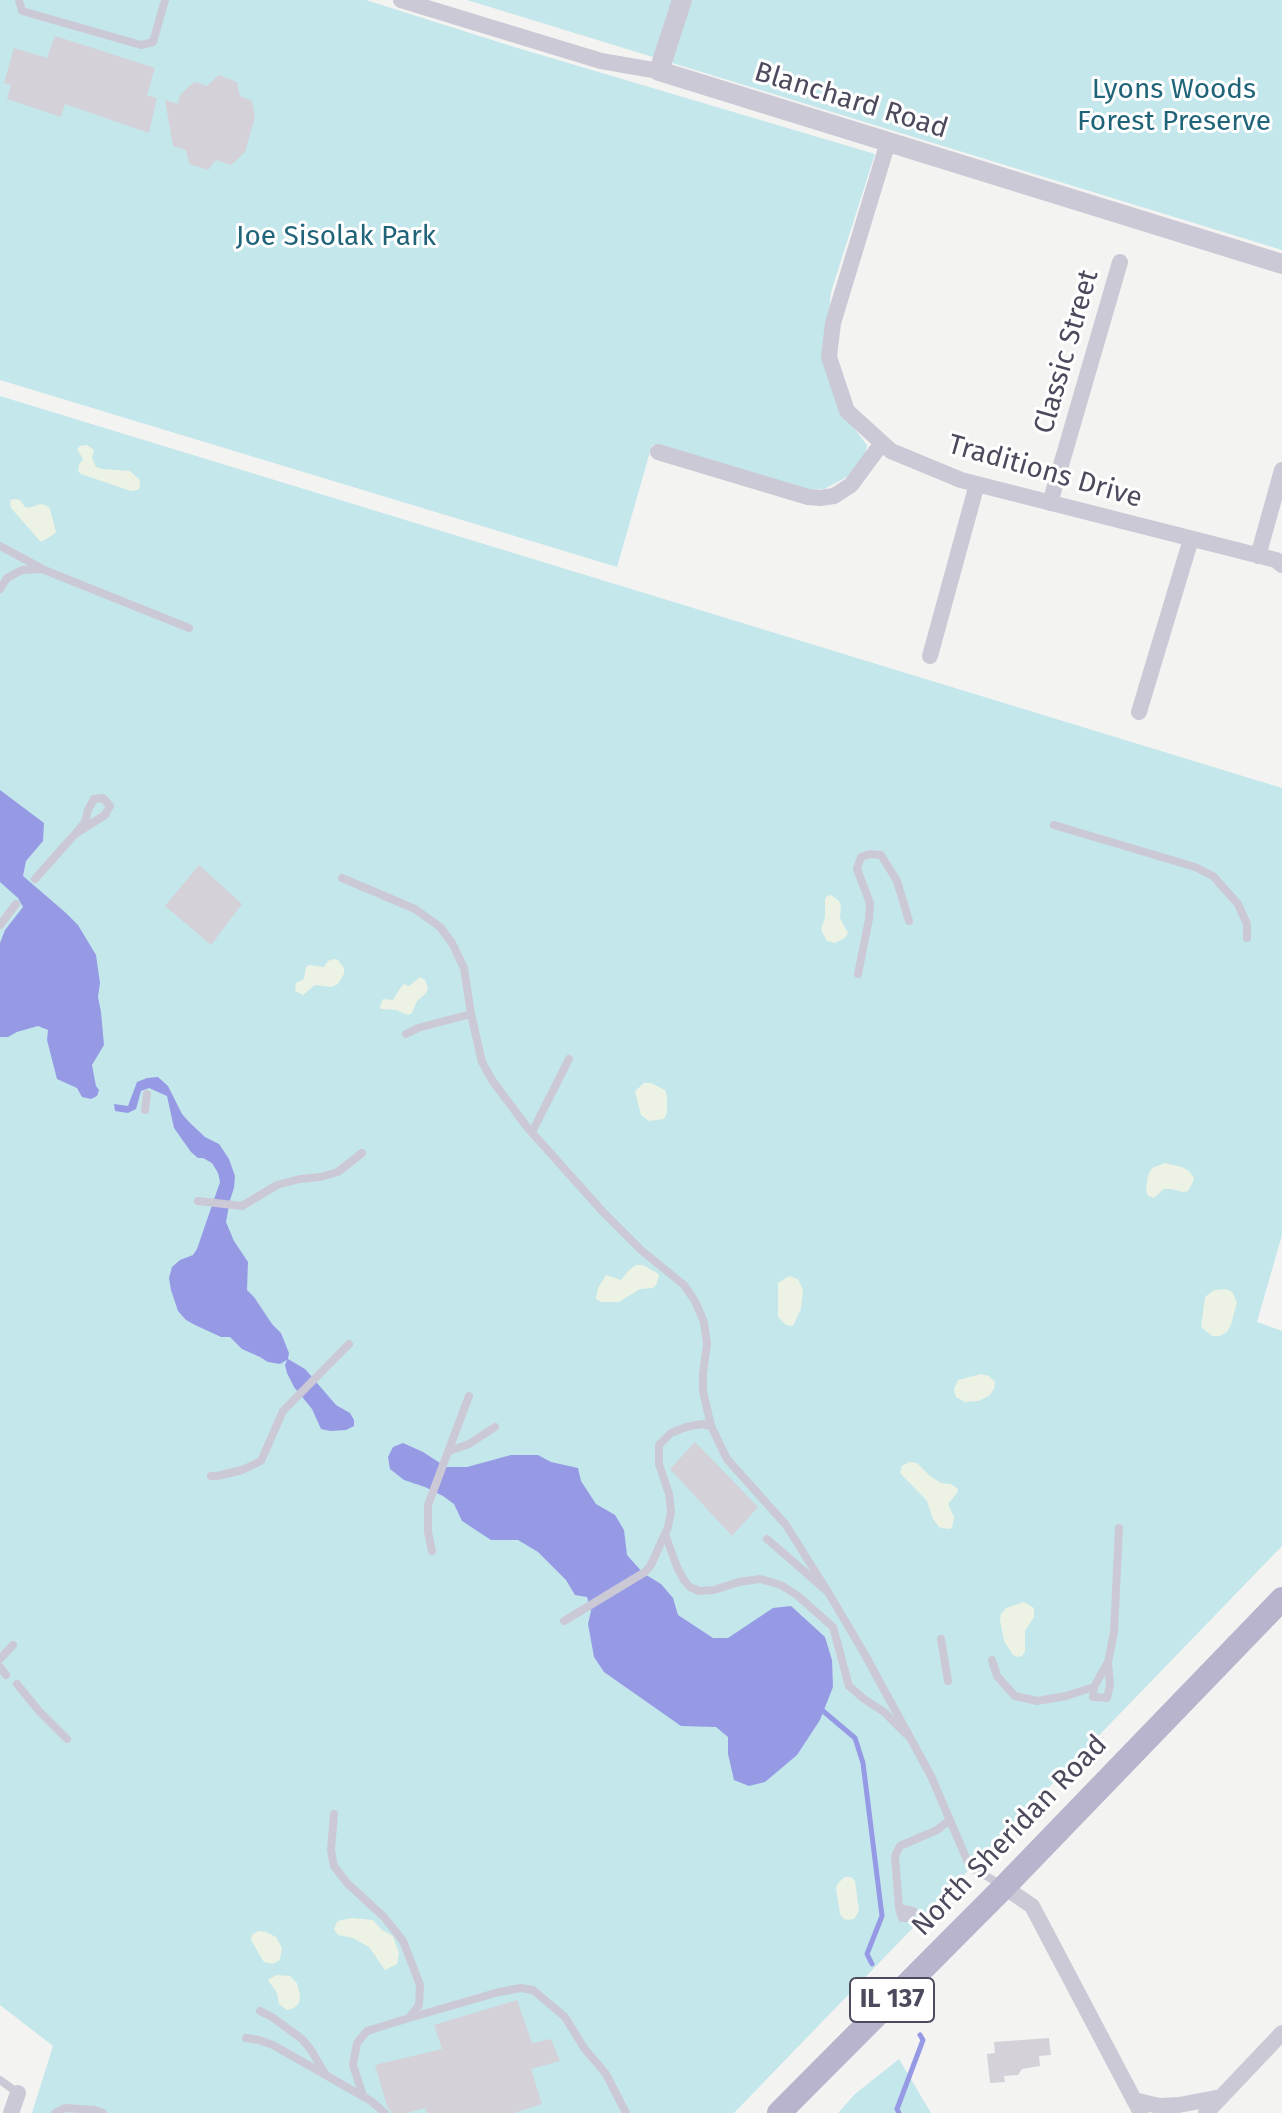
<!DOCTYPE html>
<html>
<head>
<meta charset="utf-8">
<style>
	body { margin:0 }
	canvas { display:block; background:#f3f3f1 }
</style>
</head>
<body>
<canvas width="1282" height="2113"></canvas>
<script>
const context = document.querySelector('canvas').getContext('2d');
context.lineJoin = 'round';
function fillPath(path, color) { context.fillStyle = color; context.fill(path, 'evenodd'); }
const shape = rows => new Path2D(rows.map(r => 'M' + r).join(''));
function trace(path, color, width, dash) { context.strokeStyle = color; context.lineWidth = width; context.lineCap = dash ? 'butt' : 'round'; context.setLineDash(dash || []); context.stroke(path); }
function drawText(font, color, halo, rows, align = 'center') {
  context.font = font + ' "Fira Sans",sans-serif'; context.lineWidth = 6; context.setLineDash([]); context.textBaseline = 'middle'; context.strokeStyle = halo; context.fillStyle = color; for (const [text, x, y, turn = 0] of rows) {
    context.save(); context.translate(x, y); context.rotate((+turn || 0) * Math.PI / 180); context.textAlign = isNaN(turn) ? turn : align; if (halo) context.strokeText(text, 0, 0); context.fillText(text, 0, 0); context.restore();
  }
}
const green = shape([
	[0,0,366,0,511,46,875,154,831,292,825,364,844,415,867,445,865,456,847,477,824,489,803,490,652,445,617,567,0,380],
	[467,0,1282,0,1282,250],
	[0,396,1282,788,1282,1235,1257,1322,1282,1331,1282,1546,734,2113,32,2113,53,2046,0,2005],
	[899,2059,931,2113,838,2113,855,2094]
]);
const sand = shape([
	[87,445,94,450,92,458,96,467,102,469,130,471,140,480,140,486,138,490,131,491,81,474,78,471,79,465,83,459,77,449,80,446],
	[16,499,20,500,25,507,29,508,40,504,46,505,50,509,56,532,54,534,43,541,40,541,11,508,10,500],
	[831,895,839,901,841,906,840,918,848,933,845,938,835,943,827,941,821,930,825,917,825,899,827,896],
	[334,959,338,960,344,968,344,974,338,984,332,987,315,985,303,995,295,991,296,983,304,979,306,967,309,965,324,967,328,961],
	[420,977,425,980,428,987,426,993,417,1001,412,1013,408,1015,396,1010,381,1009,380,1006,383,999,393,1000,401,987,404,984,409,986],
	[644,1083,651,1083,665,1090,667,1096,667,1113,664,1119,649,1121,641,1115,635,1091],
	[1165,1163,1182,1167,1189,1171,1194,1178,1192,1184,1188,1191,1183,1192,1171,1189,1164,1189,1154,1198,1148,1196,1146,1190,1148,1175,1152,1168],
	[636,1265,643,1265,657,1273,659,1276,656,1285,653,1288,640,1289,619,1302,601,1302,596,1299,598,1288,606,1275,621,1280,629,1270],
	[789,1276,798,1279,803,1290,801,1309,793,1326,786,1325,778,1317,778,1283],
	[1226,1289,1232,1292,1237,1302,1231,1325,1227,1332,1220,1336,1212,1336,1201,1327,1205,1297,1214,1290],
	[981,1374,989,1376,995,1382,994,1389,989,1396,978,1401,965,1402,956,1397,954,1389,958,1380],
	[909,1462,917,1463,930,1476,941,1483,951,1484,958,1489,957,1493,948,1504,954,1517,952,1528,947,1529,939,1527,933,1519,927,1501,900,1473,902,1466],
	[1024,1602,1034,1608,1034,1617,1025,1631,1025,1652,1022,1656,1018,1657,1013,1655,1004,1641,1000,1620,1001,1614,1006,1608],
	[845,1877,851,1877,855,1881,859,1911,854,1919,848,1920,844,1919,840,1914,836,1888,838,1883],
	[353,1918,373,1920,382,1930,393,1936,399,1953,397,1964,385,1970,369,1947,353,1938,338,1935,334,1929,337,1922,341,1920],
	[258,1931,266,1932,276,1937,282,1948,280,1960,273,1964,264,1962,262,1959,251,1940,252,1935],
	[276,1975,290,1976,297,1983,300,1995,299,2003,294,2008,287,2010,279,2004,277,1993,268,1980]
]);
const water = shape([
	[0,790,44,823,43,841,26,861,23,876,66,913,78,925,96,955,100,983,98,997,101,1012,104,1045,92,1065,96,1086,99,1090,97,1096,91,1099,82,1097,77,1088,57,1079,47,1040,48,1030,38,1026,17,1032,8,1037,0,1037,0,943,5,930,23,907,18,898,0,882],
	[158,1077,168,1086,182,1114,189,1122,205,1137,219,1144,229,1159,235,1176,234,1188,230,1200,226,1222,234,1241,248,1262,247,1290,254,1297,272,1324,281,1333,289,1353,288,1359,305,1369,336,1405,350,1413,354,1420,354,1426,346,1430,330,1431,321,1429,312,1409,294,1387,287,1373,285,1365,287,1360,280,1364,268,1362,260,1357,242,1349,230,1337,221,1337,195,1325,186,1320,178,1311,171,1290,169,1278,172,1267,180,1260,193,1255,197,1249,220,1182,218,1173,212,1163,203,1158,198,1158,191,1152,174,1128,167,1096,149,1088,141,1091,136,1109,128,1113,115,1111,114,1104,128,1106,137,1082,147,1078],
	[403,1443,423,1452,446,1467,467,1467,511,1455,538,1455,551,1462,578,1468,581,1481,596,1504,615,1515,624,1530,627,1555,643,1573,661,1584,673,1598,678,1615,713,1638,728,1638,773,1608,791,1606,825,1637,832,1660,833,1687,820,1720,797,1755,765,1782,749,1786,734,1780,728,1754,728,1737,716,1727,681,1726,604,1672,594,1657,588,1624,591,1611,587,1597,575,1595,566,1580,538,1552,518,1540,491,1540,462,1521,454,1504,443,1496,425,1487,404,1480,390,1469,388,1457,393,1447]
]);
const stream = shape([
	[823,1711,855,1738,863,1763,882,1916,867,1954,872,1964],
	[899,2113,897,2109,923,2040,920,2035]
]);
const building = shape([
	[55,36,155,68,147,95,157,98,149,133,65,104,61,117,7,99,11,85,4,83,14,48,47,58],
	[219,75,237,82,240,96,252,101,255,117,245,152,231,165,216,160,208,170,189,164,186,150,173,146,165,100,178,104,180,95,194,82,207,86],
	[199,865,242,904,211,945,165,906],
	[695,1442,758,1507,732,1536,670,1469],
	[517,2000,532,2043,551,2039,560,2061,531,2069,542,2104,514,2113,427,2113,425,2108,406,2113,392,2113,387,2106,375,2065,442,2049,434,2025],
	[1049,2038,1051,2055,1039,2056,1040,2066,1022,2069,1018,2075,1004,2076,1005,2082,990,2083,987,2054,995,2053,994,2042]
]);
const service = shape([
	[19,0,22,11,141,45,153,42,165,0],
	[0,546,41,568],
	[0,589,7,578,22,570,42,569,189,628],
	[1054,825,1195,867,1213,876,1238,904,1247,924,1247,938],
	[342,878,415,909,440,927,452,943,464,968,471,1014,482,1062,492,1080,527,1127,603,1212,641,1250,684,1285,695,1301,704,1322,707,1344,703,1374,703,1391,711,1426,727,1459,786,1525,828,1592],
	[35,879,75,834,105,815,110,806,103,798,94,799,88,810,85,822,75,834],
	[0,925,16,904],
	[858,974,869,919,870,903,857,869,861,857,870,854,881,855,897,881,909,921],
	[406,1034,418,1028,471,1014],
	[145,1110,147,1094],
	[532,1132,569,1059],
	[198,1201,242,1206,277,1185,300,1179,320,1177,338,1172,362,1153],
	[449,1451,469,1444,495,1427],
	[211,1476,217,1476,242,1470,261,1461,283,1411,349,1344],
	[665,1534,677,1567,684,1580,690,1587,699,1591,714,1590,739,1582,760,1579,781,1585,798,1596,833,1627,849,1686,864,1699,884,1712,906,1734],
	[767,1539,828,1592,864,1653,931,1776,970,1867,1002,1885],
	[432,1551,428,1532,428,1505,469,1396],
	[564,1621,645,1572,651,1565,668,1527,671,1512,669,1494,659,1464,659,1445,671,1433,686,1427,702,1424,711,1426],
	[941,1639,948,1681],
	[0,1659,13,1645],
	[992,1660,997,1676,1015,1696,1037,1701,1066,1696,1094,1687,1108,1662,1114,1632,1119,1528],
	[0,1667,6,1675],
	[17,1684,39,1711,67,1739],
	[1094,1687,1093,1697,1107,1698,1110,1684,1108,1663],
	[334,1814,331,1851,334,1866,347,1883,384,1917,403,1941,420,1985,419,2005,409,2018,367,2031,357,2043,353,2065,363,2096],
	[899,1908,913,1911,910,1918,902,1918,899,1908,895,1856,900,1846,937,1830,950,1820],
	[260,2011,272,2017,302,2039,311,2050,325,2074],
	[409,2018,499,1992,521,1988,533,1990,565,2017,584,2048,606,2074,626,2113],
	[246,2038,259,2040,273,2045,371,2101,385,2113],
	[0,2080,18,2093],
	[55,2113,65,2108,95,2110,103,2113]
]);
const minor = shape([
	[401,0,601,61,659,71],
	[888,142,833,323,829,357,847,411,891,451,961,480,1276,560,1282,565],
	[658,452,808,497,820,498,834,496,851,485,882,443],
	[1050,503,1120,262],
	[1258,556,1282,470],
	[930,656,977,484],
	[1139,712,1191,539],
	[1004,1887,1032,1906,1141,2113],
	[1134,2100,1159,2106,1179,2105,1221,2097],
	[11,2113,18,2093],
	[1206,2113,1282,2033]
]);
const tertiary = shape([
	[682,0,659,71,1282,264]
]);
const primary = shape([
	[779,2113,1004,1887,1282,1599]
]);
const shields = [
	[892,2000,84]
];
const shieldNames = [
	["IL 137",892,2000]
];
const parkNames = [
	["Lyons Woods",1174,90],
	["Forest Preserve",1174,122],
	["Joe Sisolak Park",336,237]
];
const streetNames = [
	["Blanchard Road",851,101,17],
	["Classic Street",1067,352,-74],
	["Traditions Drive",1045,472,16],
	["North Sheridan Road",1010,1836,-46]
];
fillPath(green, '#c4e7ec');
fillPath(sand, '#ecf2e4');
fillPath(water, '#969ae5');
trace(stream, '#969ae5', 5);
fillPath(building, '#d4d1d8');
trace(service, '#ccc9d6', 8);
trace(minor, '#ccc9d6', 16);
trace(tertiary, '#ccc9d6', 20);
trace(primary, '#b9b4cd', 24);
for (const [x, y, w] of shields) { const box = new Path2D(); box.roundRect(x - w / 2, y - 22, w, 44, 6); context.fillStyle = '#fff'; context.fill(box); trace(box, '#4e4a5d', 2); }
drawText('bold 26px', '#4e4a5d', null, shieldNames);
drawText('28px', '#206479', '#fff', parkNames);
drawText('28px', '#4e4a5d', '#fff', streetNames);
</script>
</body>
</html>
